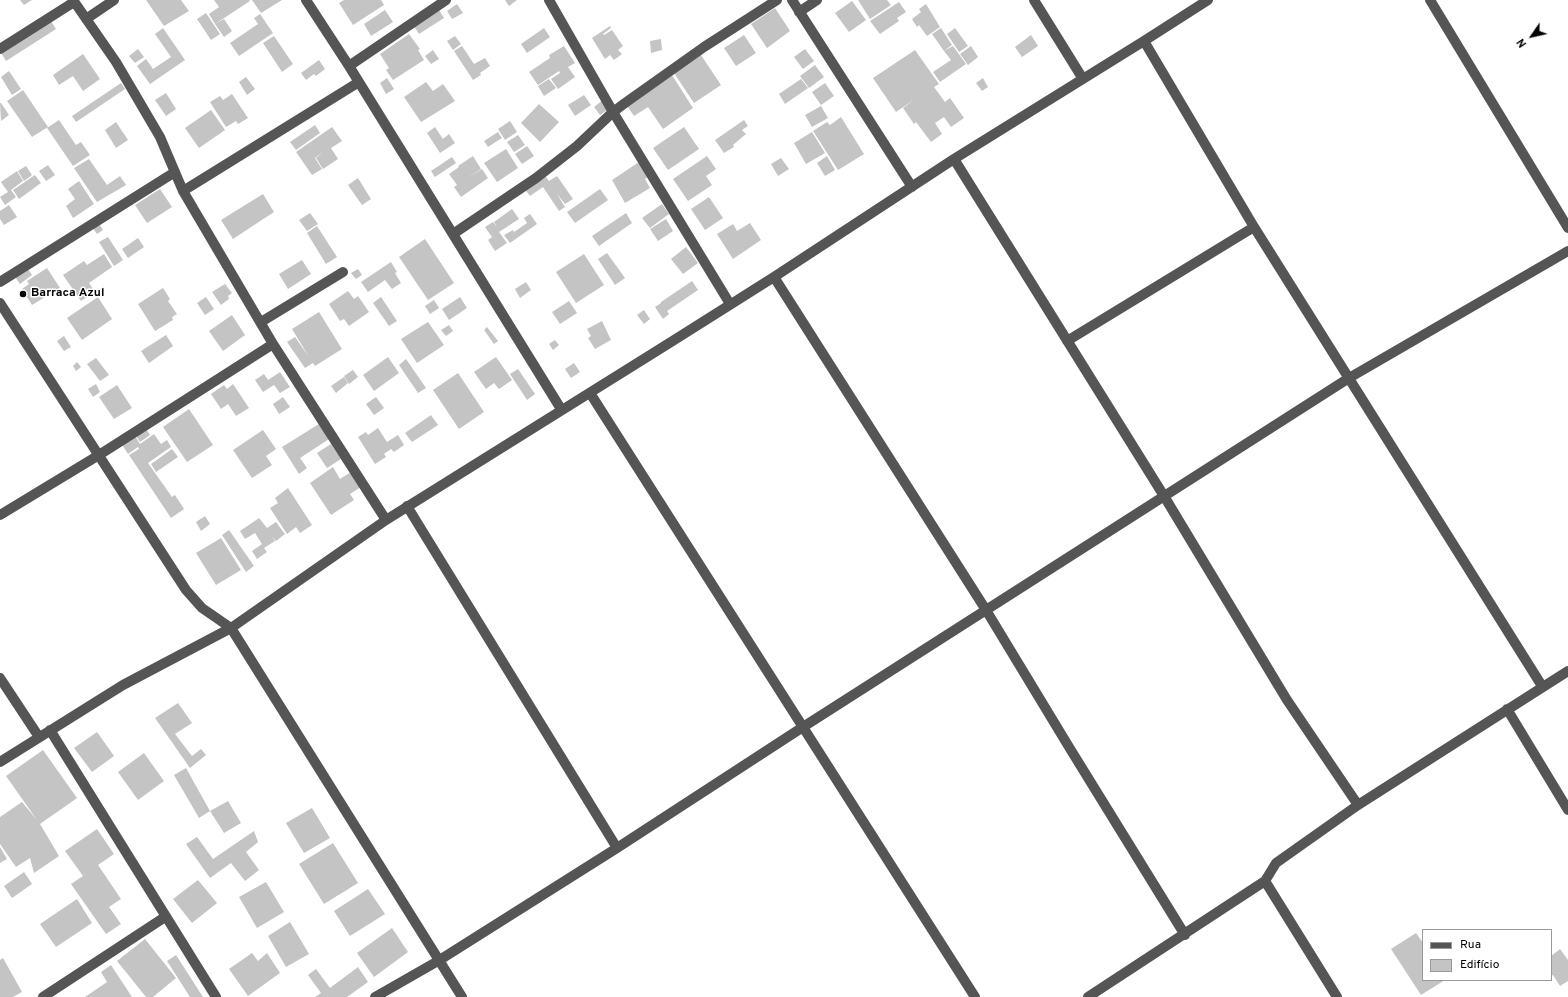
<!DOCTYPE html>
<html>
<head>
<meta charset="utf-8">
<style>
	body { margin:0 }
	#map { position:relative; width:1568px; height:997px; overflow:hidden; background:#fff; font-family:Overpass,sans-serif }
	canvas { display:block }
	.legend { position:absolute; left:1422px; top:929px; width:130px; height:52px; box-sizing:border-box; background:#fff; border:1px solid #999; margin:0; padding:5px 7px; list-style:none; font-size:12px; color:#000 }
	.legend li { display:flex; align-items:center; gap:8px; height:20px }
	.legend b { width:20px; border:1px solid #999 }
	.north { position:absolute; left:1512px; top:16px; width:40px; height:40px; -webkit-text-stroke:3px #fff; paint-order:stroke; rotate:236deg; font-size:11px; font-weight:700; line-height:16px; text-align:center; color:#000 }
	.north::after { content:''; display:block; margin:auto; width:14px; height:18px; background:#000; clip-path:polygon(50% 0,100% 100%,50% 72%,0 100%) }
</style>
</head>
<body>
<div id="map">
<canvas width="1568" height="997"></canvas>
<ul class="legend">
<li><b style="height:5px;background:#555"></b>Rua</li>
<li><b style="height:11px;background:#c4c4c4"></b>Edifício</li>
</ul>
<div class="north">N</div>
</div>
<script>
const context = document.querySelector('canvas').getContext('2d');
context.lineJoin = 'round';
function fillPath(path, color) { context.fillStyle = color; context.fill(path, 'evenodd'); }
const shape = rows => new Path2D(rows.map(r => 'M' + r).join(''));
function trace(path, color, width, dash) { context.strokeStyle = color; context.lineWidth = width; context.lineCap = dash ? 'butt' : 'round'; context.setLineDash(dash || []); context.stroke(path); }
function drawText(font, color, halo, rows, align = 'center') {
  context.font = font + ' Overpass,sans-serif'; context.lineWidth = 3; context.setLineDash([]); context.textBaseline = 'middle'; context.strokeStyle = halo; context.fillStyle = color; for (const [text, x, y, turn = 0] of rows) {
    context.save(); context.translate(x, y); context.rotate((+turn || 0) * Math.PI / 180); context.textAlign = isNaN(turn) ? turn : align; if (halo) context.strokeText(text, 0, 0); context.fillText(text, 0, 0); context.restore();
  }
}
const building = shape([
	[20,0,32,0,24,5],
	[146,0,181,0,189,11,164,26],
	[214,0,249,0,250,1,215,24,209,14,219,7],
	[252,0,282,0,261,13],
	[344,0,381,0,384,5,353,25,339,3],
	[505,0,517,0,509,6],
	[858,0,887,0,891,5,870,19],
	[852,1,866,20,849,32,835,13],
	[899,2,906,12,897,18,899,21,880,34,870,21],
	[457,4,463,13,452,19,447,11],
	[926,4,940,27,927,36,919,25,917,27,912,19,921,12,919,9],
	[437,7,444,18,419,34,412,23],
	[775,8,790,31,767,48,751,24],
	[385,10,393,22,371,36,364,24],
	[206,13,220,34,211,40,197,19],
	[260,14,273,33,239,56,230,43,258,24,254,18],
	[49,18,56,29,6,61,0,51],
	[224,19,232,31,224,37,215,24],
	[610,26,611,28,603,34,604,35,612,30,623,46,618,50,622,54,614,60,610,55,605,59,592,38],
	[163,28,185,60,150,84,137,66,146,59,153,69,171,57,155,34],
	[544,28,550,37,527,53,521,44],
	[941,28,952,45,944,51,932,34],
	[955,28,968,46,959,52,947,34],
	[409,34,420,49,418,50,424,60,393,80,386,70,389,68,380,54],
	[744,35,756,53,736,66,724,48],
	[1031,35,1038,46,1022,57,1015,47],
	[274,36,293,64,282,72,263,43],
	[455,36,461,44,453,50,447,41],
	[661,39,662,50,651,53,650,41],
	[462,46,474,64,485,58,490,66,480,73,481,75,473,80,454,51],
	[564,46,575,63,568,67,575,77,558,89,551,79,560,73,559,71,538,85,529,72,550,58,549,55],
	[953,46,966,64,940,82,933,72,951,60,944,51],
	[971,46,978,57,968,65,960,54],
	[138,49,144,57,135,63,129,56],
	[805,49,814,61,803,69,794,57],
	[433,50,439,59,431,64,425,56],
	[915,50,939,84,934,87,945,102,950,98,964,118,951,127,944,117,935,123,942,134,931,142,916,122,914,124,903,108,915,99,896,112,873,78],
	[83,54,100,79,83,91,73,76,59,85,53,75],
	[701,55,721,85,694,103,674,73],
	[319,60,325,69,316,76,314,74,306,80,301,73],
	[815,65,824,77,809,88,800,76],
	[9,71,21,89,12,95,1,77],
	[670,72,693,108,663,129,648,107,634,116,625,103],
	[246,77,255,89,247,95,239,82],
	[387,78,394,89,386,94,380,83],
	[983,78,988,87,982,91,976,83],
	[549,79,556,88,544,96,538,86],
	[801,79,808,88,785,104,779,94],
	[426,82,433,91,443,84,455,101,421,122,404,97],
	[121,83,125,89,76,122,72,116],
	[825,83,834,96,821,105,812,92],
	[23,90,48,127,32,137,7,101],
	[166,93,176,109,166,116,155,100],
	[232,94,248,118,238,124,236,121,226,127,210,102,220,96,223,100],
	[584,95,591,105,575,116,568,105],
	[604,99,610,108,600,115,594,107],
	[0,103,1,103,9,115,1,121],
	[539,104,559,122,540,142,521,123],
	[821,106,828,118,812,127,805,115],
	[211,110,225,130,199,148,185,128],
	[841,117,864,154,838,170,813,131,827,122,830,125],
	[59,120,76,145,81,142,90,155,73,166,47,128],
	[744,120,748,126,742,130,746,134,733,145,734,147,724,153,715,140],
	[510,121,517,132,505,140,498,129],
	[116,122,128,140,116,148,105,130],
	[315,125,320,133,296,150,290,142],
	[332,127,342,141,331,148,338,159,323,169,316,158,324,151,315,158,322,169,312,175,296,152],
	[435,127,443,139,449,134,455,143,440,153,427,133],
	[684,127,699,149,668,170,653,148],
	[498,132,502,138,488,147,484,141],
	[812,132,825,153,806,164,794,143],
	[518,135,525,145,514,152,507,142],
	[527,146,534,156,522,164,515,154],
	[506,149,518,168,497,182,484,163],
	[473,156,481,169,467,178,482,169,488,178,461,197,454,187,457,185,449,174,459,167,458,166],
	[707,156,716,169,706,176,712,185,688,201,673,179],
	[827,156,835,170,825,176,817,163],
	[452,157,456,163,435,177,431,171],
	[781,158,789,169,778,176,771,164],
	[89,159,107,185,120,176,126,185,97,202,74,168],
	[642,160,651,174,645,179,650,188,625,203,612,180],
	[48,165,55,175,46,181,39,171],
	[26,166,32,175,24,181,18,171],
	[17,171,23,181,11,190,16,197,5,205,0,197,8,192,1,182],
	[544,174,549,181,557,176,573,199,565,204,557,194,565,207,559,211,543,187,530,196,524,188],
	[35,175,41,183,19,199,13,190],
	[358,178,371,199,362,205,348,185],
	[79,181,94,204,73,218,66,206,75,199,68,189],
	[160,189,172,207,147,223,135,205],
	[600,189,608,200,575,223,567,212],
	[263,194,274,212,233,239,221,220],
	[709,197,723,218,705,230,691,209],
	[662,204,669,214,650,228,642,218],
	[9,205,17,217,4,225,0,219,0,211],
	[512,209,519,219,499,232,507,243,495,251,488,240,492,237,485,227,493,222,497,227,494,222],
	[310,213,318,224,307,231,299,220],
	[626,213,632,223,599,246,592,236],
	[530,214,537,224,510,243,504,235,513,230,514,232,527,223,524,218],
	[666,219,673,231,658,241,650,229],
	[98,222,103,230,97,234,92,227],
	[750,223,761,240,733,259,717,234,733,224,737,231],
	[317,226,337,257,326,264,307,233],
	[108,237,123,260,114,266,99,242],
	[138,238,144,247,128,258,122,249],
	[425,239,454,283,428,300,399,257],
	[686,247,698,263,683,274,671,259],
	[607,253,625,278,615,285,598,259],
	[104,254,112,267,89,283,95,292,81,301,63,275,84,261,87,265],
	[584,254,604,285,576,303,556,272],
	[302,260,311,274,288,289,279,274],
	[391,262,397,272,395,273,401,283,392,289,385,280,368,292,361,282],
	[26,266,32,275,20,284,13,274],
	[47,268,60,288,32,305,22,289,29,284,27,281],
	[358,269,362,275,356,279,351,273],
	[692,281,698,290,667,311,669,314,663,319,655,307,661,303,661,302],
	[526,282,531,290,520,298,515,289],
	[225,284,232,293,228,296,229,299,221,305,212,292],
	[163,288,170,299,168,301,177,314,172,317,173,320,155,331,138,304],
	[348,291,354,299,358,296,369,312,349,326,344,319,340,321,329,304],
	[98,297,112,319,82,340,67,318],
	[206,297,214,309,205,315,197,303],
	[381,297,397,321,389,326,373,303],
	[460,297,467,308,449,320,442,309],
	[434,300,439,308,430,314,425,306],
	[569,301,577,313,560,324,552,312],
	[644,310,650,319,644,324,637,315],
	[319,312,342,349,315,366,313,363,305,368,287,342,295,337,309,357,292,329],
	[232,315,245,335,223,351,209,331],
	[602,321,611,340,595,349,588,338,591,336,587,329],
	[428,322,444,345,417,363,401,339],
	[449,325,453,331,446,336,441,330],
	[487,327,498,341,494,344,484,330],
	[166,335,173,346,149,363,141,351],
	[64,336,71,347,64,351,57,341],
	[555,340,559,345,553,350,549,344],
	[388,357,399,373,374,391,363,375],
	[496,357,512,380,499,389,494,383,486,389,474,372],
	[96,358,109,375,100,381,87,364],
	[406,359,426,388,418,393,399,365],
	[77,362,81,367,76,371,73,366],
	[574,363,580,372,571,378,565,369],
	[518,369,535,394,527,400,510,374],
	[353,370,358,377,349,384,344,376],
	[280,372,290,387,280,393,274,385,263,392,255,380,264,374,268,380],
	[458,373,484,412,459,429,433,390],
	[344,377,348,383,336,393,331,386],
	[96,384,100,392,93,397,88,389],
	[233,384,249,408,236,416,228,404,221,409,211,394,224,385,227,389],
	[117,385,132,408,114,419,99,397],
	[283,397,290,407,279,414,273,404],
	[376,397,384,408,374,415,366,404],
	[189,409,213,445,187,462,163,427],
	[431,415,438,425,412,442,405,433],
	[319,424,329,439,300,458,307,468,299,474,282,447],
	[145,427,150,435,140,442,135,434],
	[378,428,387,442,398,435,404,445,394,452,391,449,384,454,386,457,375,464,358,437,366,432,368,435],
	[263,430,276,449,266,456,272,465,252,478,233,450],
	[134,434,140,444,154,434,161,444,167,440,171,447,148,463,172,497,175,495,184,509,171,518,129,455,139,449,138,447,128,454,121,443],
	[331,444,341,459,327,468,317,453],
	[172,449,178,457,156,472,151,464],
	[333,467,340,479,351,472,361,487,350,494,354,500,331,515,310,483],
	[288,488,312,525,300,533,296,527,287,534,270,508,278,503,275,498],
	[205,516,210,524,201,531,196,522],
	[259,518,267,528,276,522,285,534,276,541,272,537,275,541,264,548,267,552,257,559,252,551,262,544,255,533,245,539,240,531],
	[229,530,254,566,246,572,222,535],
	[221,538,241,570,216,585,196,553],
	[178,703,192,723,175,734,192,756,201,749,206,755,190,768,155,718],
	[97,732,114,756,92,772,74,748],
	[43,750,77,798,40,824,59,856,34,873,30,858,16,867,0,844,0,817,22,802,37,820,6,776],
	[144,753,164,781,138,800,118,772],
	[186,768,210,811,199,818,174,775],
	[228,801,241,823,224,833,210,811],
	[312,808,330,838,304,853,286,823],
	[97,829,114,854,98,865,121,899,109,907,121,924,106,934,71,884,83,876,65,851],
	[254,831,258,842,246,852,259,870,245,881,231,863,210,878,186,844,197,837,213,859],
	[333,843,358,883,324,904,299,864],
	[0,847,7,859,0,863],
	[24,872,32,884,12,898,4,886],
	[198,880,217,903,192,923,173,899],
	[266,882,284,912,257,928,239,897],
	[368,889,385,914,350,936,334,911],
	[77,899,92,923,56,947,40,924],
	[290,922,309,954,286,967,268,936],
	[392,928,408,952,374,977,357,953],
	[1416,933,1423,943,1423,980,1445,980,1421,995,1391,949],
	[145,939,176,978,153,997,146,997,117,961],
	[1560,949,1568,960,1568,981,1560,986,1553,975,1551,976,1551,956],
	[252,953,258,961,267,953,280,973,248,996,229,969],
	[176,955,203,997,190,997,167,961],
	[3,958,22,992,13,997,0,997,0,960],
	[111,965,132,997,85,997,107,982,101,972],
	[358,967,368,982,347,997,315,997,321,993,308,975,316,969,330,988]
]);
const minor = shape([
	[73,0,116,62,160,137,183,191,273,344,386,520],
	[306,0,349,66,561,409],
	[549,0,613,112,730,304],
	[792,0,912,187],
	[1034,0,1083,79],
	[1430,0,1568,228],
	[799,12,817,0],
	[86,19,114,0],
	[1144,41,1254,227,1542,686],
	[0,49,74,2],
	[349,66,446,0],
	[954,159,1164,496,1287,700,1358,805],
	[183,191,359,82],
	[453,234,536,178,577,146,613,112,625,103,704,47,777,0],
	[774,277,986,610,1069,747,1185,935],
	[0,282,175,172],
	[0,303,186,590,202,608,231,628,462,997],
	[261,322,343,272],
	[1067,341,1254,227],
	[590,393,975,997],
	[407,506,617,848],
	[0,515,99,455,273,344],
	[0,678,39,737],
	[1507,709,1568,810],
	[50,730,216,997],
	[0,762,123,685,231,628,386,520,671,342,774,277,954,159,1144,41,1208,0],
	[1265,881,1337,997],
	[43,997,165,917],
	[375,997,438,961,617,848,803,727,1349,378,1568,251],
	[1088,997,1265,881,1276,863,1358,805,1568,671]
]);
const markers = [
	[23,294,4,"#000"]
];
const poiNames = [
	["Barraca Azul",31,294]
];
fillPath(building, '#c4c4c4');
trace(minor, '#555', 10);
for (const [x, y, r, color] of markers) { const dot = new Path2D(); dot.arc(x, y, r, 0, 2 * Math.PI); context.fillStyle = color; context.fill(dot); trace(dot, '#fff', 1.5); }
drawText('bold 12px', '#000', '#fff', poiNames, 'left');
</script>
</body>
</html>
